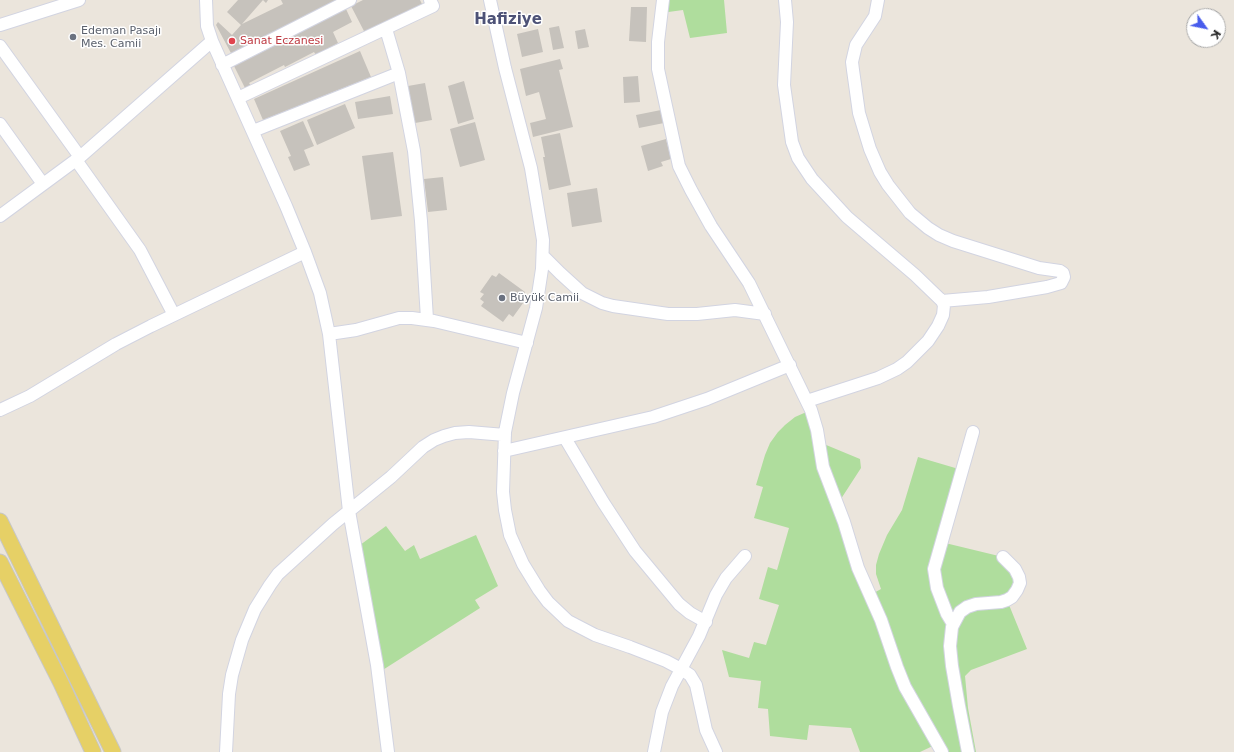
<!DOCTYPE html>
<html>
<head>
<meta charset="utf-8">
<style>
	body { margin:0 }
	#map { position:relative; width:1234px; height:752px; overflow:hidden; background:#ebe5dc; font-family:"DejaVu Sans",sans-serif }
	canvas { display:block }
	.north { position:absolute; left:1186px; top:8px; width:40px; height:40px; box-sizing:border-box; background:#fff; border:1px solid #a9a9a9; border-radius:50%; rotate:123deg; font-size:11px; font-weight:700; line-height:16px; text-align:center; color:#292929 }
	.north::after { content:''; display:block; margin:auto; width:14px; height:18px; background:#485cec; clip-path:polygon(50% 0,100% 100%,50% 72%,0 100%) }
</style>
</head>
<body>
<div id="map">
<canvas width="1234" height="752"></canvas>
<div class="north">K</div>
</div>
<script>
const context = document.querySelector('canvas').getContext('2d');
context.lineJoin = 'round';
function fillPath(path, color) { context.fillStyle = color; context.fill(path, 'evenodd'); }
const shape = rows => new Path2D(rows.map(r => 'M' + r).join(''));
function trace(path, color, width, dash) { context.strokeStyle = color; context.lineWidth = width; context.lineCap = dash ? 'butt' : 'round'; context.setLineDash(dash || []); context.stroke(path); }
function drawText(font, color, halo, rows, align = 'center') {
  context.font = font + ' "DejaVu Sans",sans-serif'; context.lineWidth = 3; context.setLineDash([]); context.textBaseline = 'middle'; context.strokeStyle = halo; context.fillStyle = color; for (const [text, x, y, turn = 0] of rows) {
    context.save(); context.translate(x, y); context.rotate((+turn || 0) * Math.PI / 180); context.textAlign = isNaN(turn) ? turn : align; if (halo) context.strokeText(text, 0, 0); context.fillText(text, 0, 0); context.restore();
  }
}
const green = shape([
	[663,0,724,0,727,33,690,38,683,10,661,13],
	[811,410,819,442,860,459,861,468,837,505,870,595,881,589,876,574,876,565,879,554,887,535,902,510,918,457,962,470,941,542,1003,557,1019,577,1007,600,1027,649,971,670,965,676,968,708,976,752,942,752,937,744,920,752,860,752,851,728,809,725,807,740,770,736,768,709,758,708,761,681,729,677,722,650,749,658,754,642,766,645,779,605,759,599,768,567,777,570,789,528,754,518,763,487,756,485,765,455,770,443,778,432,785,425,795,417],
	[386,526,405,551,414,545,420,559,476,535,498,586,475,600,480,608,378,673,356,548]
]);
const building = shape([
	[238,0,268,0,266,3,263,0,242,24,283,4,281,0,337,0,232,55,216,25,218,22,232,35,241,25,227,12],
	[363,0,420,0,422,4,365,33,351,6],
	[631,7,647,7,646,42,629,41],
	[346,9,352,22,333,32,338,43,316,55,314,52,285,67,284,65,249,83,251,86,245,88,234,66],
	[559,26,564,48,553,50,549,28],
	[538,29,543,52,522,57,517,34],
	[585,29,589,47,578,49,575,31],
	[360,51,371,77,263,120,254,99],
	[560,59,563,69,559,70,573,127,533,137,530,123,546,119,539,92,526,96,520,69],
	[638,76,640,102,624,103,623,77],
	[464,81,474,119,458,124,448,86],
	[425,83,432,120,415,123,408,86],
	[390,96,393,114,358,119,355,102],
	[345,104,355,128,317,145,307,120],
	[661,110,664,123,639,128,636,115],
	[303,121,314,146,304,150,310,165,294,171,288,157,291,156,280,131],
	[475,122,485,160,460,167,450,129],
	[560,133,571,185,549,190,543,157,545,157,541,137],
	[666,139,671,159,661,162,663,166,648,171,641,146],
	[393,152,402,216,371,220,362,156],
	[443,177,447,210,428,212,424,179],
	[597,188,602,222,572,227,567,193],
	[499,273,525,292,522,297,526,299,513,317,509,314,503,322,481,306,484,302,480,299,484,294,480,292,492,275,496,277]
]);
const minor = shape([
	[206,0,207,26,212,41,286,206,305,252,320,293,329,334,349,511,377,665,388,752],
	[490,0,505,68,531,168,543,240,542,269,536,308,513,393,505,432,503,492,505,510,510,535,523,564,539,590,548,602,568,621,595,635,630,647,666,661,681,669,690,675,696,685,706,730,716,752],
	[663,0,658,42,658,69,679,166,691,190,711,226,749,283,811,410,817,430,823,467,844,522,858,568,881,620,897,667,905,687,942,752],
	[785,0,787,22,784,85,792,142,798,158,812,179,847,217,915,275,942,301,944,305,943,315,938,326,928,341,907,362,897,369,878,378,807,401],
	[878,0,875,16,856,45,852,62,853,70,859,113,870,149,880,172,888,185,910,213,928,228,939,235,953,241,1039,268,1060,271,1063,273,1064,277,1061,283,1047,287,988,297,942,301],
	[0,25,79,0],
	[386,29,399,73,414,151,421,221,427,319],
	[0,46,80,157],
	[222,65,350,0],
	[238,98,433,6,430,0],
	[0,124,43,184],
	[253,131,399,73],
	[76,160,140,250,174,315],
	[0,216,80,157,212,41],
	[543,256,560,273,582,293,602,303,613,306,668,314,697,314,735,310,765,314],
	[329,334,356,330,399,318,412,318,434,321,527,343],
	[0,410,30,396,116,344,151,326,305,252],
	[565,438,603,502,635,551,679,604,690,613,706,622],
	[504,451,653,417,707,399,790,365],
	[953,624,947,614,937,588,934,569,973,432],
	[226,752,229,694,232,675,242,640,255,609,270,585,278,574,333,524,391,477,423,447,434,440,444,436,455,433,469,432,505,435],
	[654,752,662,712,672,686,699,636,716,595,726,578,745,556],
	[968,752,959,706,952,666,950,646,952,627,960,612,967,607,976,604,1001,602,1007,600,1012,597,1017,590,1020,583,1019,577,1015,569,1003,557]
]);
const major = shape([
	[0,521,113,752],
	[0,562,61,683,93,752]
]);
const markers = [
	[73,37,4,"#6b7280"],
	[232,41,4,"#e0444e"],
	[502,298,4,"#6b7280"]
];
const worshipNames = [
	["Edeman Pasajı",81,31],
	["Mes. Camii",81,44],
	["Büyük Camii",510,298]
];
const healthNames = [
	["Sanat Eczanesi",240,41]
];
const districtNames = [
	["Hafiziye",508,20]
];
fillPath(green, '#afdd9d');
fillPath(building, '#c6c2bc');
trace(minor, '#d2d4e1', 14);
trace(major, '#c7c7c7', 17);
trace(minor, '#fff', 12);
trace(major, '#e6d066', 15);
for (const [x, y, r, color] of markers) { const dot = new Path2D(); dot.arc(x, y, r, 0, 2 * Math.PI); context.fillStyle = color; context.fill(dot); trace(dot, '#fff', 1.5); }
drawText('11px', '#5b616d', '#fff', worshipNames, 'left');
drawText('11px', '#be3a42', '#fff', healthNames, 'left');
drawText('bold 15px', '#4d5277', '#fff', districtNames);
</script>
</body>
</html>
